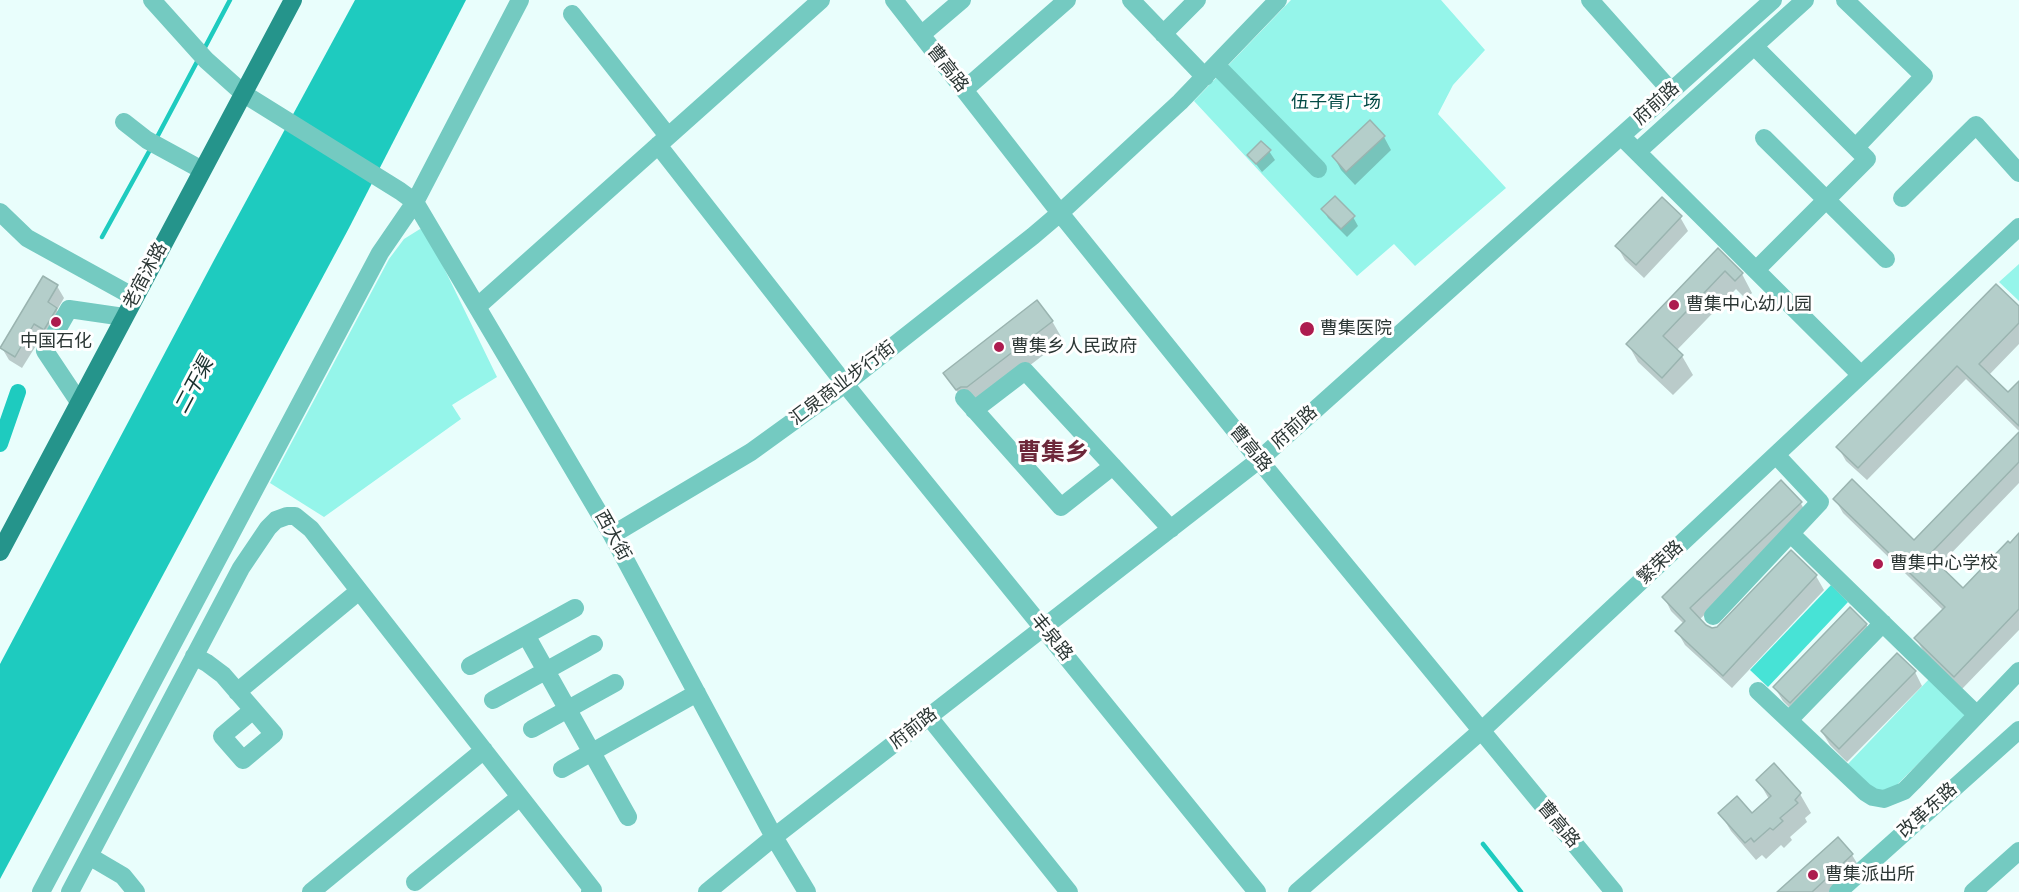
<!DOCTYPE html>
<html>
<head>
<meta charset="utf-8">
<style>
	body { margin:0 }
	canvas { display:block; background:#e9fefc }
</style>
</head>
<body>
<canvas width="2019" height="892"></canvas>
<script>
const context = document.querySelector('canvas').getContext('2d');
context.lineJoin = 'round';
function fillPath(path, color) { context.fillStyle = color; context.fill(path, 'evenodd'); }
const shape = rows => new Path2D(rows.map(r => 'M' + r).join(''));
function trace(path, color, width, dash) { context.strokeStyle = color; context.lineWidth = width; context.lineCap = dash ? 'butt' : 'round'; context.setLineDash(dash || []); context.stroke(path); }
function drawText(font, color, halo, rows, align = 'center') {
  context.font = font + ' Poppins,"Noto Sans SC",sans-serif'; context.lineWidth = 6; context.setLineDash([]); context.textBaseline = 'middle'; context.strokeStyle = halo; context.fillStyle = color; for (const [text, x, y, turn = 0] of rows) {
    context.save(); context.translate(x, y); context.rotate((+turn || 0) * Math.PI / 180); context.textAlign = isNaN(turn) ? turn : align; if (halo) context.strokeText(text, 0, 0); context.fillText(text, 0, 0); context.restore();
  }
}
const green = shape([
	[1291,0,1441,0,1485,50,1453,85,1438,114,1506,188,1415,266,1394,244,1357,276,1194,101],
	[420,229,426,231,497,377,452,405,461,419,324,517,270,483,389,259,404,239],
	[2019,264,2019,301,1999,282],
	[1931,677,1968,713,1897,785,1880,793,1846,766]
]);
const forest = shape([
	[1831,585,1848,602,1768,687,1750,670]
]);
const water = shape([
	[355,0,466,0,349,228,0,879,0,664,213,262]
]);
const shadow = shape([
	[1384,137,1391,150,1355,185,1341,170,1334,157],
	[1269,151,1275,160,1262,172,1249,155],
	[1323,209,1353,217,1358,226,1347,237,1328,218],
	[1680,217,1688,231,1644,278,1625,260,1617,246],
	[1718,250,1742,274,1752,293,1746,299,1736,289,1676,351,1682,356,1693,375,1673,395,1638,362,1628,344],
	[57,286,64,298,57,310,63,321,51,341,42,336,22,368,9,360,2,348],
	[2019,308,2019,344,1989,375,2008,394,2019,383,2019,431,1966,379,1867,480,1846,461,1838,447],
	[1052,321,1063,340,978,405,968,407,945,374],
	[2019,434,2019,483,1938,567,1963,591,2019,536,2019,630,1962,689,1924,652,1916,639,1943,610,1843,513,1835,499,1914,542],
	[1800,502,1808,516,1699,620,1712,630,1722,625,1791,552,1816,576,1824,590,1732,688,1685,645,1677,631,1684,624,1671,611,1664,597],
	[1866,624,1874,638,1798,716,1783,701,1775,688],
	[1915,672,1922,686,1847,762,1830,745,1822,732],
	[1774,765,1800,794,1811,813,1805,818,1807,822,1790,837,1792,840,1784,848,1781,845,1766,859,1762,855,1756,860,1731,831,1720,813,1752,815,1769,799,1758,780],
	[1838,839,1852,855,1863,873,1842,892,1780,892]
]);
const stream = shape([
	[203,51,230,0],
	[155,141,199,58],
	[102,237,151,148],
	[1483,844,1521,892]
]);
const canal = shape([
	[0,444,18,392]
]);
const building = shape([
	[1370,120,1385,136,1346,172,1332,156,1370,120],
	[1261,141,1271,150,1256,164,1247,155,1261,141],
	[1335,196,1355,216,1341,229,1321,209,1335,196],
	[1662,197,1682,216,1636,265,1615,246,1662,197],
	[1718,248,1743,273,1735,281,1725,271,1663,336,1683,355,1662,378,1626,344,1718,248],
	[43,276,58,285,48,302,57,308,44,330,34,324,15,357,0,348,43,276],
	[1996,284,2019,306,2019,323,1979,364,2008,392,2019,381,2019,426,1957,366,1858,468,1836,447,1996,284],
	[1037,300,1053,321,967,387,961,387,956,390,943,373,1037,300],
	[2019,432,2019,462,1929,555,1963,588,2008,541,2010,543,2019,533,2019,609,1954,677,1914,638,1945,607,1833,499,1852,479,1914,540,2019,432],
	[1781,480,1802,502,1690,608,1706,625,1712,628,1717,627,1791,550,1817,575,1723,676,1675,631,1685,621,1662,597,1781,480],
	[1850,607,1867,624,1790,703,1773,687,1850,607],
	[1897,653,1916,671,1839,749,1821,731,1897,653],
	[1774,763,1801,793,1795,800,1798,803,1780,818,1783,821,1773,830,1770,828,1754,842,1751,838,1745,843,1718,813,1737,796,1752,813,1771,796,1756,780,1774,763],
	[1838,837,1853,854,1812,892,1777,892,1838,837]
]);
const minor = shape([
	[152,0,206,60,244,94,400,191,415,202,612,535,774,837,807,892],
	[894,0,1060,213,1259,460,1614,892],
	[1131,0,1205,77],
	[1590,0,1671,91],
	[1845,0,1924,76,1856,147],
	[572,14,668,136],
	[1163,34,1197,0],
	[921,35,962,0],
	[1754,46,1867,159,1756,270],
	[1216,65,1318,169],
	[964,90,1067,0],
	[124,122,147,140,202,170],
	[1621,136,1861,375],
	[1764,138,1886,259],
	[658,145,845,384,1257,892],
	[1637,152,1805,0],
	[1902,198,1976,125,2019,173],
	[0,212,27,238,134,297],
	[478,306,821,0],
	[964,398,1061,507,1113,466],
	[79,402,45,351,69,309,124,317],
	[974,410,1025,371,1171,529],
	[1791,534,1977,715],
	[612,535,751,452,845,384,1033,236,1060,213,1180,102,1278,0],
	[1713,616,1820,502,1776,455],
	[526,635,628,817],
	[194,656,207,663,223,675,274,734,243,760,222,736,253,710],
	[470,666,575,608],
	[1758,691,1865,792,1873,797,1884,799,1904,791,1913,782,2019,671],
	[237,692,359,591],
	[493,700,594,644],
	[929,717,1069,892],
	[1789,720,1883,623],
	[532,729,615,683],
	[562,769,697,693],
	[89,856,123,876,136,892],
	[415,882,520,797],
	[41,892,380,253,415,202,520,0],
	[70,892,241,568,268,528,276,520,287,516,295,516,311,529,593,890,590,892],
	[311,892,484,750],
	[707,892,774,837,1259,460,1773,0],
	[1297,892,1481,731,2019,227],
	[1838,892,2019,730],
	[1973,892,2019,851]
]);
const major = shape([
	[0,552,293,0]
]);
const markers = [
	[1674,305,6,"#ad1c4f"],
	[56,322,6,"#ad1c4f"],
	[1307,329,8,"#ad1c4f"],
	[999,347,6,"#ad1c4f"],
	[1878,564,6,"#ad1c4f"],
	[1813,875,6,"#ad1c4f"]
];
const streetNames = [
	["曹高路",947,69,52],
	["府前路",1657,104,-42],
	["老宿沭路",146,276,-62],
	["汇泉商业步行街",843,384,-37],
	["府前路",1295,428,-42],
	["曹高路",1250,449,51],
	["西大街",612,536,61],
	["繁荣路",1661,563,-43],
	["丰泉路",1051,638,51],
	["府前路",914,729,-38],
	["改革东路",1928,811,-42],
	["曹高路",1558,825,50]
];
const parkNames = [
	["伍子胥广场",1336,103]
];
const poiNames = [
	["曹集中心幼儿园",1686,305],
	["曹集医院",1320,329],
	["中国石化",56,342,"center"],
	["曹集乡人民政府",1011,347],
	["曹集中心学校",1890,564],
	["曹集派出所",1825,875]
];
const waterNames = [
	["二干渠",195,386,-62]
];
const districtNames = [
	["曹集乡",1053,454]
];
fillPath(green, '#95f5ea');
fillPath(forest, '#47e3d6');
fillPath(water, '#1ecbbf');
fillPath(shadow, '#0003');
trace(stream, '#1ecbbf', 4.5);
trace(canal, '#1ecbbf', 16);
fillPath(building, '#b4ceca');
trace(building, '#9ab4b0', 1.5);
trace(minor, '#74cac1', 18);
trace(major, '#25948b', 18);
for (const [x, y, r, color] of markers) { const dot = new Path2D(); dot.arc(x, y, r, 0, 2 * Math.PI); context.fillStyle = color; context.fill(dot); trace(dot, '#fff', 2); }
drawText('18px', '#2c3735', '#fff', streetNames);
drawText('18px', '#034a45', '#fff', parkNames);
drawText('18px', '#2c3735', '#fff', poiNames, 'left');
drawText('italic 20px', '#18312e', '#fff', waterNames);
drawText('bold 24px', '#6d283a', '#fff', districtNames);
</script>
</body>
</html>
